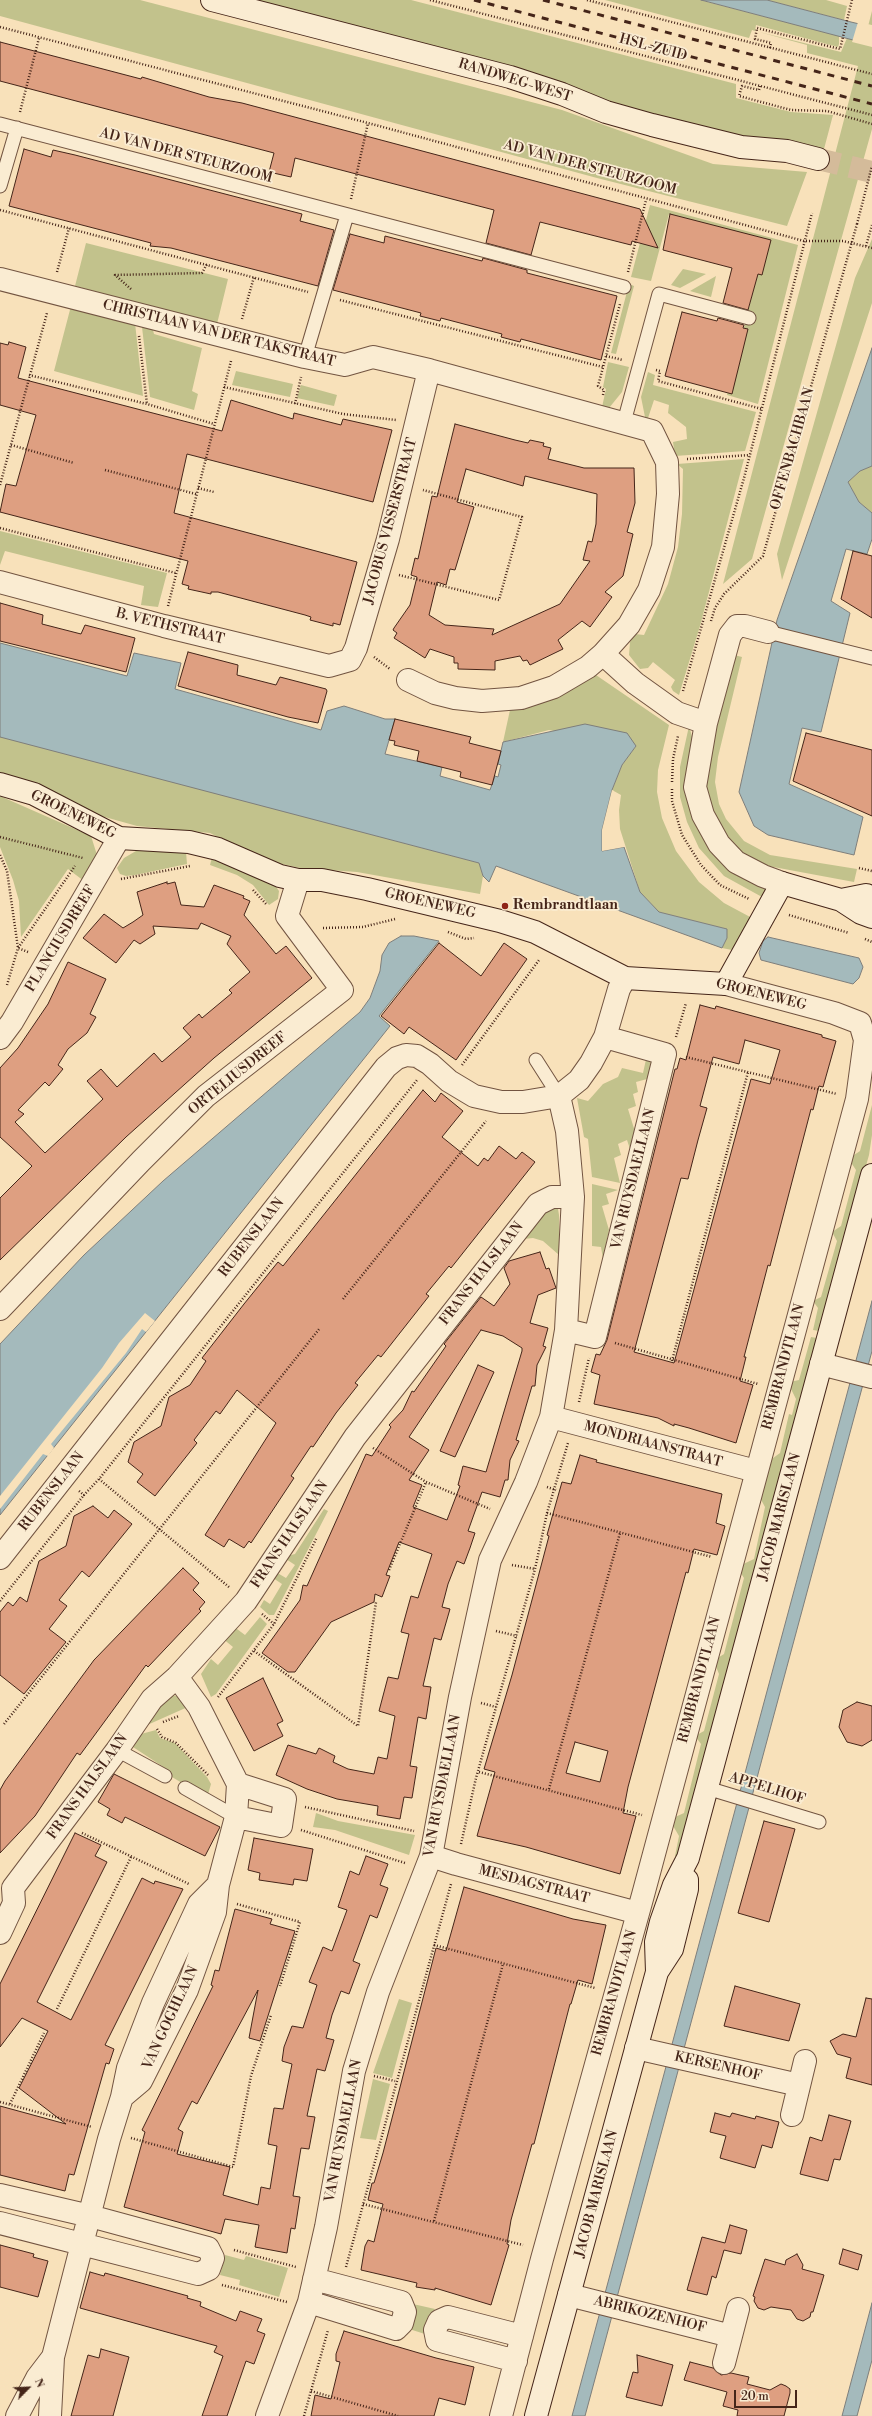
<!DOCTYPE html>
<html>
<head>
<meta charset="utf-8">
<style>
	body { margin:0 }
	#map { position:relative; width:872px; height:2416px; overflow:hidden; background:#f8e1ba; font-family:"Libre Bodoni",serif }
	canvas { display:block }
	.north { position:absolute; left:8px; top:2368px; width:40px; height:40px; -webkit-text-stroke:3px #faecd2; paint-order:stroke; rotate:66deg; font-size:11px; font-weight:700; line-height:16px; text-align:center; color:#452519 }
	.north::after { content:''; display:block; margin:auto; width:14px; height:18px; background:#452519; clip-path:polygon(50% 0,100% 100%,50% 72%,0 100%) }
	.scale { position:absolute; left:734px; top:2390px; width:63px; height:18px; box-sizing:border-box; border:2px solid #452519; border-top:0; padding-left:5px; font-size:12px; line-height:14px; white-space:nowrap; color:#452519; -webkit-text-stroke:3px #faecd2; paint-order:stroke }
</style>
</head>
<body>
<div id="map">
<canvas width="872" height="2416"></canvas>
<div class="north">N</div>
<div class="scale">20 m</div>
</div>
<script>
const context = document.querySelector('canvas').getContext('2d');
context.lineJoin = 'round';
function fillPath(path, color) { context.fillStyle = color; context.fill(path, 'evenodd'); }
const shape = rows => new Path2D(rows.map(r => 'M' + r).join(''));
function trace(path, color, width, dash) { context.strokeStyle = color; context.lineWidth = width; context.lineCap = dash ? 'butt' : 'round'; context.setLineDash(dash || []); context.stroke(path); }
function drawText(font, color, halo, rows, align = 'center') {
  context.font = font + ' "Libre Bodoni",serif'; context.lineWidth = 3.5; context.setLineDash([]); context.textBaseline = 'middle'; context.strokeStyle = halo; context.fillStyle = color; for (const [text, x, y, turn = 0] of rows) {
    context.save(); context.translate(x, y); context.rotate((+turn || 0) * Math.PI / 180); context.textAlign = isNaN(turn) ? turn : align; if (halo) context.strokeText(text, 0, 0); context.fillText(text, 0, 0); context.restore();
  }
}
const green = shape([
	[0,0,140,0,562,110,713,164,807,172,787,226,597,178,0,16],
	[256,0,411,0,736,84,736,98,791,112,833,115,824,149,736,136,623,106,466,55],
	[605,0,700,0,839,36,839,44,838,47,756,25,755,31,752,30,749,38],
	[767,0,826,0,847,6,844,20],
	[872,11,872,129,752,559,723,584,858,66,807,53,807,45,759,32,841,52,847,38,864,42],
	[650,205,798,245,758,404,727,395,766,240,669,214,651,281,631,277],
	[872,239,872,303,782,580,777,554,855,278],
	[86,243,228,279,217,324,75,286],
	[683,269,706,274,680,288,671,285],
	[716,276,711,297,690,291],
	[629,284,634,286,616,354,611,353],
	[71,306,135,323,143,396,54,371],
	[142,327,153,330,154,334,202,348,192,391,198,394,194,410,150,397],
	[608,362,629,367,622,392,609,408,602,407,606,389,603,387],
	[236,371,293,384,290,397,232,385],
	[648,372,655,375,653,385,756,412,745,451,675,456,673,442,687,439,686,427,668,413,669,405,654,400,648,418,645,417,641,397],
	[301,385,337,395,334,406,297,398],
	[744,459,700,626,679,695,673,691,671,687,675,680,653,662,648,668,640,669,629,655,630,642,635,634,644,635,668,584,678,547,682,514,683,469,677,464],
	[872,466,872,513,859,502,848,482,860,471],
	[0,531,167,573,158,607,141,605,144,586,5,551,0,565],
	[734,655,742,657,718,757,715,782,719,804,726,819,744,841,770,855,857,869,854,882,768,866,743,853,723,832,711,806,706,784,709,756],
	[593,673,669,725,658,770,657,792,662,818,676,851,699,882,724,903,752,918,732,950,722,948,727,938,727,929,659,912,640,892,620,829,619,810,621,795,612,790,622,765,636,746,549,730,503,742,510,710,527,706],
	[689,726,693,740,686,774,688,800,701,834,730,867,767,885,762,897,724,876,699,848,687,822,680,797,680,767],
	[0,735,479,863,483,876,480,894,357,872,300,868,260,859,210,833,137,826,94,814,33,783,0,773],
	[0,796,91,836,97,855,84,881,68,869,21,937,19,901,13,880,0,847],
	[149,849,186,852,187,864,135,875,126,876,120,874,117,868,124,858,136,851],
	[212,857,259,879,274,884,279,891,278,899,269,905,253,885,237,875,210,865],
	[647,1055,655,1059,649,1087,647,1079,636,1082,638,1092,633,1094,636,1106,628,1109,636,1135,631,1152,627,1140,618,1144,621,1155,614,1158,620,1183,592,1177,588,1139,584,1137,577,1098,588,1101,603,1084,618,1077,622,1068,643,1073],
	[872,1105,872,1135,869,1155,819,1331,813,1330,818,1308,813,1301,821,1297,837,1241,832,1232,841,1226,856,1170,850,1161,851,1157,860,1151],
	[592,1184,618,1190,606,1194,609,1204,602,1206,609,1230,603,1259,601,1247,592,1246],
	[552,1207,558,1209,559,1215,559,1255,543,1241,533,1238,523,1239,546,1209],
	[811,1337,817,1338,677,1857,675,1856,679,1836,672,1824,673,1818,684,1813,701,1744,695,1736,704,1731,719,1674,715,1664,716,1659,724,1654,744,1578,737,1567,754,1559,765,1507,759,1496,769,1461,780,1453,789,1414,792,1415,796,1399,790,1387,790,1382,799,1380],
	[324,1509,328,1511,274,1615,269,1615,260,1607,264,1600,270,1604,282,1584,270,1576,274,1571,286,1578,295,1565,283,1557,295,1554],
	[260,1617,267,1624,216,1694,211,1697,201,1674,211,1659,218,1665,233,1647,222,1638,233,1626,245,1635],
	[171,1695,182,1697,190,1706,136,1730],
	[156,1730,160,1738,175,1743,207,1777,211,1784,207,1798,167,1774,168,1770,133,1747,141,1734],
	[316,1813,338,1821,415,1835,409,1855,335,1830,313,1827],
	[399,1999,412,2003,392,2078,373,2073],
	[373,2079,390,2084,376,2140,360,2138],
	[225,2255,244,2260,246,2256,288,2268,279,2297,239,2285,240,2280,220,2275],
	[413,2304,435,2309,430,2316,427,2325,428,2335,406,2328]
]);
const water = shape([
	[701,0,767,0,851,22,872,27,872,45,701,0],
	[872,348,872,466,860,471,848,482,859,502,872,513,872,539,867,554,846,549,831,601,850,613,821,732,802,728,789,784,863,817,854,855,768,835,754,826,739,792,777,620,872,348],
	[0,643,127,676,134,653,181,663,175,689,321,730,327,711,344,706,385,719,395,719,385,754,442,767,440,776,490,790,495,776,498,777,501,765,498,764,503,742,585,724,627,733,636,746,622,765,612,790,602,830,602,851,624,847,640,892,659,912,727,929,727,938,722,948,496,866,489,882,483,876,479,863,0,737,0,643],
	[401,936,414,936,439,941,379,1016,390,1026,0,1515,0,1344,84,1255,163,1181,360,1012,370,998,380,971,382,955,389,943,401,936],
	[768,937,859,958,863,967,859,978,853,984,761,960,759,953,763,941,768,937],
	[872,1301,872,1351,585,2416,572,2416,872,1301],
	[872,2303,872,2360,857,2416,842,2416,872,2303]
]);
const pier = shape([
	[858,22,872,25,872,47,852,42],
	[612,790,614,791,604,830,604,849,624,845,624,847,602,851,602,830],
	[145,1313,155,1321,146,1332,142,1329,126,1353,51,1444,54,1448,48,1456,43,1454,0,1509,0,1496,102,1368,119,1343]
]);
const building = shape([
	[0,42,141,79,142,77,209,97,242,103,640,209,658,248,632,241,631,245,540,222,531,255,486,243,494,210,295,158,291,177,269,172,274,153,0,81,0,42],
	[24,149,51,157,53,150,75,155,302,214,300,221,334,230,318,286,171,248,150,246,151,243,9,206,24,149],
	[670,214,771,240,762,275,758,274,748,310,723,303,732,268,663,250,670,214],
	[350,234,384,243,385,236,482,261,483,258,527,270,527,273,617,296,601,360,521,339,520,342,501,337,502,334,441,318,440,321,420,316,421,313,333,290,350,234],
	[682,312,717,321,718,318,744,325,743,328,748,329,732,394,665,376,682,312],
	[9,342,26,347,18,378,222,431,231,400,293,419,294,413,341,425,343,419,392,430,373,502,187,454,174,513,357,562,340,625,333,623,333,626,310,620,311,617,305,615,218,592,211,592,211,594,188,589,189,586,182,584,188,561,0,512,6,484,16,486,36,415,0,405,0,343,8,345,9,342],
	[455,424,515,440,528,443,530,440,544,443,543,446,551,448,548,459,584,468,634,468,635,503,627,532,633,534,623,576,605,592,612,597,590,627,582,621,558,640,563,649,530,665,527,660,523,661,520,656,495,661,495,670,458,669,458,663,454,663,454,657,430,649,425,658,394,638,397,633,393,630,394,628,410,605,417,577,411,575,415,558,418,559,432,496,437,497,455,424],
	[466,469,523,486,525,476,597,494,596,524,592,542,588,541,583,560,590,561,560,604,492,635,494,629,445,625,429,615,437,582,446,585,450,569,455,570,474,507,457,502,466,469],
	[853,551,872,556,872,618,841,599,853,551],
	[0,603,43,615,42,624,81,634,85,625,135,638,126,672,0,641,0,603],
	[188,652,238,665,237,675,276,685,280,677,326,689,327,691,318,723,288,717,178,686,188,652],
	[395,719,471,737,469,743,501,751,492,785,460,777,461,772,417,761,419,751,394,745,395,741,389,740,395,719],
	[806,733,872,750,872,816,793,781,806,733],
	[167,882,167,884,175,882,181,905,204,907,214,885,244,896,243,898,250,901,244,915,276,954,286,946,312,978,214,1058,126,1137,0,1260,0,1198,32,1166,0,1137,0,1068,18,1048,48,1004,68,962,106,979,90,1014,96,1017,87,1033,68,1049,58,1065,63,1069,49,1086,45,1082,18,1110,24,1114,15,1122,45,1153,103,1099,87,1081,101,1069,117,1087,154,1053,162,1062,191,1037,183,1028,199,1014,202,1018,232,993,229,990,250,972,227,944,231,936,201,923,198,929,153,926,155,934,140,944,134,940,116,963,83,938,104,914,123,928,133,922,143,915,137,892,167,882],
	[439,943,481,976,504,943,527,959,456,1060,409,1027,404,1034,381,1016,439,943],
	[700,1005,715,1009,716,1006,822,1035,822,1037,836,1041,823,1087,819,1086,813,1110,811,1109,770,1266,768,1265,744,1357,746,1357,740,1381,753,1385,736,1443,689,1428,674,1424,674,1426,658,1418,594,1404,600,1375,591,1372,596,1354,600,1355,607,1340,675,1069,677,1069,680,1058,686,1060,700,1005],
	[745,1040,780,1050,770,1084,751,1079,674,1363,634,1352,681,1178,688,1179,698,1140,707,1108,700,1106,713,1057,739,1064,745,1040],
	[423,1090,435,1102,441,1093,463,1111,442,1137,478,1166,484,1158,488,1161,499,1146,516,1159,522,1152,535,1162,451,1268,449,1266,426,1294,429,1296,381,1357,378,1355,355,1383,358,1385,336,1413,313,1447,311,1446,291,1476,294,1478,251,1543,249,1541,244,1548,229,1539,224,1547,205,1535,276,1423,237,1390,220,1414,216,1411,194,1440,197,1443,155,1496,137,1482,143,1474,128,1462,134,1442,161,1426,169,1397,190,1385,206,1361,202,1358,244,1304,278,1262,283,1266,423,1090],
	[540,1252,546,1269,549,1268,556,1288,538,1295,530,1323,548,1328,543,1346,546,1347,537,1365,535,1386,532,1386,516,1440,519,1441,510,1460,508,1480,505,1480,500,1497,482,1492,468,1531,475,1533,470,1548,464,1564,457,1561,448,1584,442,1607,450,1609,441,1640,434,1638,423,1686,431,1687,426,1719,418,1717,410,1766,417,1767,412,1798,404,1797,400,1819,377,1815,378,1806,337,1799,307,1789,276,1775,288,1745,316,1754,319,1748,335,1756,333,1762,348,1769,374,1774,378,1757,387,1759,395,1716,379,1711,388,1677,398,1679,409,1634,401,1632,411,1596,418,1598,432,1554,399,1542,386,1575,390,1576,382,1597,375,1594,374,1602,331,1622,295,1672,288,1672,262,1653,300,1600,303,1585,307,1586,366,1454,372,1456,391,1427,389,1425,403,1410,412,1391,414,1392,446,1346,444,1344,481,1297,494,1306,510,1284,504,1268,509,1261,540,1252],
	[481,1330,503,1336,522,1348,522,1351,486,1472,463,1466,458,1485,460,1486,447,1520,413,1507,422,1485,409,1480,429,1450,409,1437,481,1330],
	[478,1365,494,1372,455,1457,440,1451,478,1365],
	[580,1455,597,1460,596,1462,722,1494,716,1523,725,1526,717,1555,694,1549,688,1573,686,1572,628,1787,623,1813,636,1816,620,1874,526,1847,477,1836,495,1772,484,1769,512,1675,549,1536,547,1535,562,1482,571,1484,580,1455],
	[575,1742,608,1751,600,1782,566,1773,575,1742],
	[93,1506,108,1518,114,1510,132,1524,89,1577,82,1571,59,1600,67,1606,49,1629,66,1642,24,1694,0,1675,0,1612,8,1602,13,1606,20,1597,27,1602,39,1561,66,1546,74,1516,93,1506],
	[183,1568,199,1583,193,1590,205,1602,199,1609,201,1611,148,1667,146,1665,80,1755,77,1753,35,1816,0,1853,0,1790,5,1781,94,1660,183,1568],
	[263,1678,283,1721,277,1724,283,1736,254,1751,226,1698,263,1678],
	[857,1702,872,1706,872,1740,862,1746,847,1742,839,1727,843,1710,857,1702],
	[114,1774,220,1827,205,1856,125,1817,122,1823,107,1815,110,1809,98,1802,114,1774],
	[764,1821,795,1829,769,1922,738,1913,764,1821],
	[75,1833,101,1845,95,1856,107,1862,37,2002,71,2020,142,1878,154,1884,155,1881,183,1889,105,2045,114,2049,109,2064,106,2063,74,2175,69,2174,65,2191,0,2175,0,2106,66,2124,19,2088,48,2031,22,2018,0,2047,0,1984,75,1833],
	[254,1838,313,1849,307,1881,294,1879,293,1885,259,1880,260,1873,248,1870,254,1838],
	[366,1856,388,1864,380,1885,388,1888,377,1918,370,1915,353,1961,360,1964,349,1994,341,1991,332,2015,326,2038,334,2040,325,2071,317,2069,307,2116,315,2117,309,2149,301,2148,293,2196,300,2197,295,2229,291,2228,287,2253,255,2247,259,2225,225,2219,221,2234,124,2207,145,2132,142,2130,213,1986,211,1985,215,1970,219,1971,235,1909,272,1919,270,1924,295,1931,260,2041,249,2038,258,1990,197,2104,192,2101,178,2129,183,2132,177,2154,230,2167,223,2195,258,2205,261,2187,270,2189,277,2146,268,2144,274,2108,283,2109,292,2064,282,2061,284,2047,292,2026,303,2028,317,1985,309,1982,323,1947,332,1951,347,1910,338,1907,350,1871,359,1875,366,1856],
	[464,1887,573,1919,606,1925,592,1984,578,1980,571,2004,570,2004,534,2144,532,2144,511,2220,507,2244,509,2245,491,2305,435,2288,435,2290,416,2287,417,2283,361,2270,365,2246,368,2240,374,2242,383,2204,368,2200,372,2183,374,2183,383,2153,436,1948,446,1951,464,1887],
	[735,1986,800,2004,789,2041,724,2026,735,1986],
	[866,1998,872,1999,872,2085,846,2078,851,2058,837,2054,830,2041,843,2034,856,2037,866,1998],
	[715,2113,730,2117,732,2113,755,2119,756,2116,779,2122,772,2148,762,2145,755,2168,720,2158,726,2136,710,2132,715,2113],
	[829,2115,851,2121,840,2160,834,2159,828,2181,800,2174,810,2137,822,2141,829,2115],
	[730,2225,747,2230,741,2254,724,2250,716,2278,712,2276,707,2295,687,2290,702,2237,725,2243,730,2225],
	[0,2245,34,2254,33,2257,48,2261,38,2297,0,2287,0,2245],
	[843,2249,862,2255,858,2270,839,2264,843,2249],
	[797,2254,803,2265,802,2269,824,2275,813,2312,811,2312,810,2317,803,2321,797,2319,791,2310,771,2307,764,2310,758,2308,754,2301,755,2297,753,2296,765,2259,785,2265,786,2260,797,2254],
	[90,2272,104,2276,105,2273,188,2296,187,2298,201,2302,200,2306,236,2321,240,2311,262,2319,257,2331,265,2334,254,2364,246,2361,227,2416,202,2416,223,2356,214,2352,217,2346,80,2308,90,2272],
	[344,2331,436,2358,474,2367,465,2405,439,2398,434,2416,311,2416,315,2395,331,2399,340,2362,336,2361,336,2354,344,2331],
	[101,2349,129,2357,113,2416,71,2416,88,2355,99,2358,101,2349],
	[637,2355,673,2365,662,2406,626,2397,633,2372,638,2373,637,2355],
	[690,2362,713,2368,721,2375,731,2373,749,2377,747,2384,770,2390,781,2384,786,2386,790,2389,790,2393,784,2416,737,2416,738,2410,723,2406,727,2392,684,2380,690,2362]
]);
const secondaryTunnel = shape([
	[818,159,872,172]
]);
const path = shape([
	[430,0,872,115],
	[587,0,872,74],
	[0,27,368,123,804,241,843,241,872,248],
	[770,48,771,43,755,39,757,28,840,49,852,0],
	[760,86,759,90,742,86,739,96,791,110,827,111,872,124],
	[20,112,39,38],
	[351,199,368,123],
	[0,210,308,292],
	[866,246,872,225],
	[57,272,69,228],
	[628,272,646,200],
	[131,289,115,275,202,273,207,264],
	[340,300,603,367],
	[242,319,254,277],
	[139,336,147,404],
	[606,356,623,360],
	[656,370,660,371,658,381,762,409],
	[29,375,147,404,214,424],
	[224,387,343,414,396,420],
	[603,395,604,390,598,386,620,304],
	[295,404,301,377],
	[11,445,74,463],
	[687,459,750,455],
	[105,470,196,494],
	[0,485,47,313],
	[198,488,214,492],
	[0,528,176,573],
	[399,575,499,600,522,517,423,490],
	[168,606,231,361],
	[711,621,715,608,724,594,763,556,857,224],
	[374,657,390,669],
	[683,691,744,478,812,213],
	[672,782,673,759,678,736],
	[672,789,672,801,682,835,701,865,720,885,749,899],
	[0,837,83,858],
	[0,855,7,871,18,948,28,952],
	[859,868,872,871],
	[121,879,190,866],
	[253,890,267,905],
	[789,915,849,933],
	[323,928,363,927,395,919],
	[448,932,466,939,474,938],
	[865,939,872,942],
	[7,985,18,948,75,866],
	[676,1037,686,1003],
	[686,1057,837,1094],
	[462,1065,539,960],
	[343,1299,486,1121],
	[615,1343,758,1384],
	[672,1361,748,1072],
	[579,1402,589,1358],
	[373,1448,426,1482,490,1509],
	[547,1487,556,1490],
	[79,1491,84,1495,99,1479],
	[547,1513,712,1557],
	[512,1565,535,1569],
	[389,1570,426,1482],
	[229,1587,99,1479,417,1080],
	[0,1601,84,1495],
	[262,1614,274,1624],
	[496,1631,517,1636],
	[254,1651,358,1726,376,1602],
	[218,1697,274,1624,317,1537],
	[481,1703,496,1707],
	[163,1722,179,1716],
	[4,1724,320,1328],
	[157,1729,162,1737,176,1743,208,1775],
	[479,1772,642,1815],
	[549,1789,620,1533],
	[305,1807,414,1831],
	[301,1830,405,1863],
	[82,1833,189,1884],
	[461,1844,476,1778,535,1569,547,1513,568,1443],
	[237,1904,300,1922,280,1986],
	[434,1945,595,1988],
	[57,2009,131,1857],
	[374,2076,395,2081],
	[0,2102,92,2127],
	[10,2104,44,2033],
	[131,2138,233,2167,251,2076,271,2015],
	[363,2204,523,2245],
	[434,2221,503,1964],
	[234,2250,296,2267],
	[346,2267,451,1884],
	[222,2285,287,2302],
	[311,2391,398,2416],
	[304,2416,328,2330]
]);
const lane = shape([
	[0,124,624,287],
	[0,186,17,128],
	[305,357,347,215],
	[624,422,659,294,749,318],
	[768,632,872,658],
	[536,1060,559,1096],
	[117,1750,165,1776],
	[185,1788,236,1817],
	[707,1788,819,1822]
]);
const street = shape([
	[0,279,305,357,345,365,373,357,429,370,652,431,667,462,668,494,663,547,649,590,629,625,603,654,588,667,554,687,521,698,482,701,455,698,435,693,408,680],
	[0,582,164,626,329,666,350,660,356,648,388,539,429,370],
	[768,632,745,626,737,626,730,635,706,723,695,787,703,815,719,844,736,862,763,876,782,883],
	[603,654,635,683,677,713,706,723],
	[0,1038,12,1022,119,838],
	[0,1309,141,1161,206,1096,342,990,287,916,298,880],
	[566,1330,595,1337,665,1054,605,1037],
	[821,1364,872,1377],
	[551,1417,756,1471],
	[0,1558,386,1067,397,1058,406,1055,417,1056,430,1064,449,1081,474,1096,501,1102,523,1102,559,1096],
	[236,1817,281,1826,285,1799,238,1784],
	[431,1856,456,1864,638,1913],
	[0,1933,14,1903,13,1888,117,1750,152,1699,177,1677,246,1601,355,1437,538,1204,552,1197,573,1197],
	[636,2048,799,2085],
	[122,2097,128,2068,153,2003,199,1904,218,1885],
	[792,2115,805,2061],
	[0,2195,90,2216,208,2248,213,2258,209,2269,198,2274,0,2223],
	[569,2295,731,2336],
	[309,2302,396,2329,402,2323,405,2312,401,2302,314,2279],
	[516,2361,437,2340,435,2330,439,2321,448,2317,522,2336],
	[724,2363,738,2309],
	[17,2416,37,2378,53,2357],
	[50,2416,53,2357,109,2139,122,2097,141,2081,187,1990,215,1912,218,1885,236,1817,238,1784,199,1707,177,1677],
	[267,2416,309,2302,326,2227,354,2071,378,1992,431,1856,460,1697,490,1560,526,1482,551,1417,566,1330,573,1197,567,1131,559,1096,579,1080,591,1063,605,1037,619,989,625,978],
	[501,2416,542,2259,643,1895,857,1099,865,1040,860,1023,834,1013,726,984]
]);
const secondary = shape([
	[212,0,510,77,562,94,606,112,652,125,741,147,787,151,818,159],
	[0,784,34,794,119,838,189,842,218,849,280,876,298,880,322,880,367,889,500,921,535,932,625,978,726,984,782,883,841,900,861,913,872,917],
	[841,900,866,895,872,897],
	[657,1972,672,1949,687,1889,687,1880],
	[536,2416,657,1972,656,1942,661,1922,674,1885,688,1858,872,1175]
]);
const rail = shape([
	[474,0,872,104],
	[543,0,872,86]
]);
const pathBridge = shape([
	[857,224,872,166]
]);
const markers = [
	[505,906,4,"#8f2418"]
];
const streetNames = [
	["HSL-ZUID",653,48,15],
	["RANDWEG-WEST",515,81,17],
	["AD VAN DER STEURZOOM",186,156,15],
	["AD VAN DER STEURZOOM",590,168,15],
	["CHRISTIAAN VAN DER TAKSTRAAT",219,334,14],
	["OFFENBACHBAAN",793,449,-74],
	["JACOBUS VISSERSTRAAT",391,521,-75],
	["B. VETHSTRAAT",170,627,14],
	["GROENEWEG",73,815,26],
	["GROENEWEG",430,904,13],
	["PLANCIUSDREEF",61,939,-59],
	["GROENEWEG",761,995,14],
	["ORTELIUSDREEF",238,1074,-39],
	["VAN RUYSDAELLAAN",634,1179,-76],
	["RUBENSLAAN",252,1238,-52],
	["FRANS HALSLAAN",482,1274,-52],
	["REMBRANDTLAAN",784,1367,-75],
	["MONDRIAANSTRAAT",653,1445,15],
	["RUBENSLAAN",52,1492,-52],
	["JACOB MARISLAAN",780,1517,-75],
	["FRANS HALSLAAN",290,1535,-56],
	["REMBRANDTLAAN",700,1680,-75],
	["VAN RUYSDAELLAAN",443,1786,-79],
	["FRANS HALSLAAN",88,1787,-54],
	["APPELHOF",767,1789,17],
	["MESDAGSTRAAT",534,1885,15],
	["REMBRANDTLAAN",615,1993,-74],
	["VAN GOGHLAAN",171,2018,-65],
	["KERSENHOF",718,2067,13],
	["VAN RUYSDAELLAAN",344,2131,-79],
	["JACOB MARISLAAN",597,2194,-75],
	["ABRIKOZENHOF",650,2315,14]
];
const poiNames = [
	["Rembrandtlaan",513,906]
];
fillPath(green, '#c2c28c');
fillPath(water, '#a4babc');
trace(water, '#7e7e7b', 1);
fillPath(pier, '#f8e1ba');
fillPath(building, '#de9f81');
trace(building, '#452519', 1);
trace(secondaryTunnel, '#d4bb9a', 22, [22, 11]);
trace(lane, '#725441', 15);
trace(street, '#725441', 24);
trace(secondary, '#452519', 24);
trace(path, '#452519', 2.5, [1, 2]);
trace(lane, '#faecd2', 13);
trace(street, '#faecd2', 22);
trace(secondary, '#faecd2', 22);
trace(rail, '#452519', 3, [7, 7]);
trace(pathBridge, '#452519', 2.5, [1, 2]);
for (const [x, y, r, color] of markers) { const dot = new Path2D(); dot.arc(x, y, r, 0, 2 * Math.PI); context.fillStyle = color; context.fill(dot); trace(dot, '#faecd2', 1.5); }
drawText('14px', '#452519', '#faecd2', streetNames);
drawText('bold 14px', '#452519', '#faecd2', poiNames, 'left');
</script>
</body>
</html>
